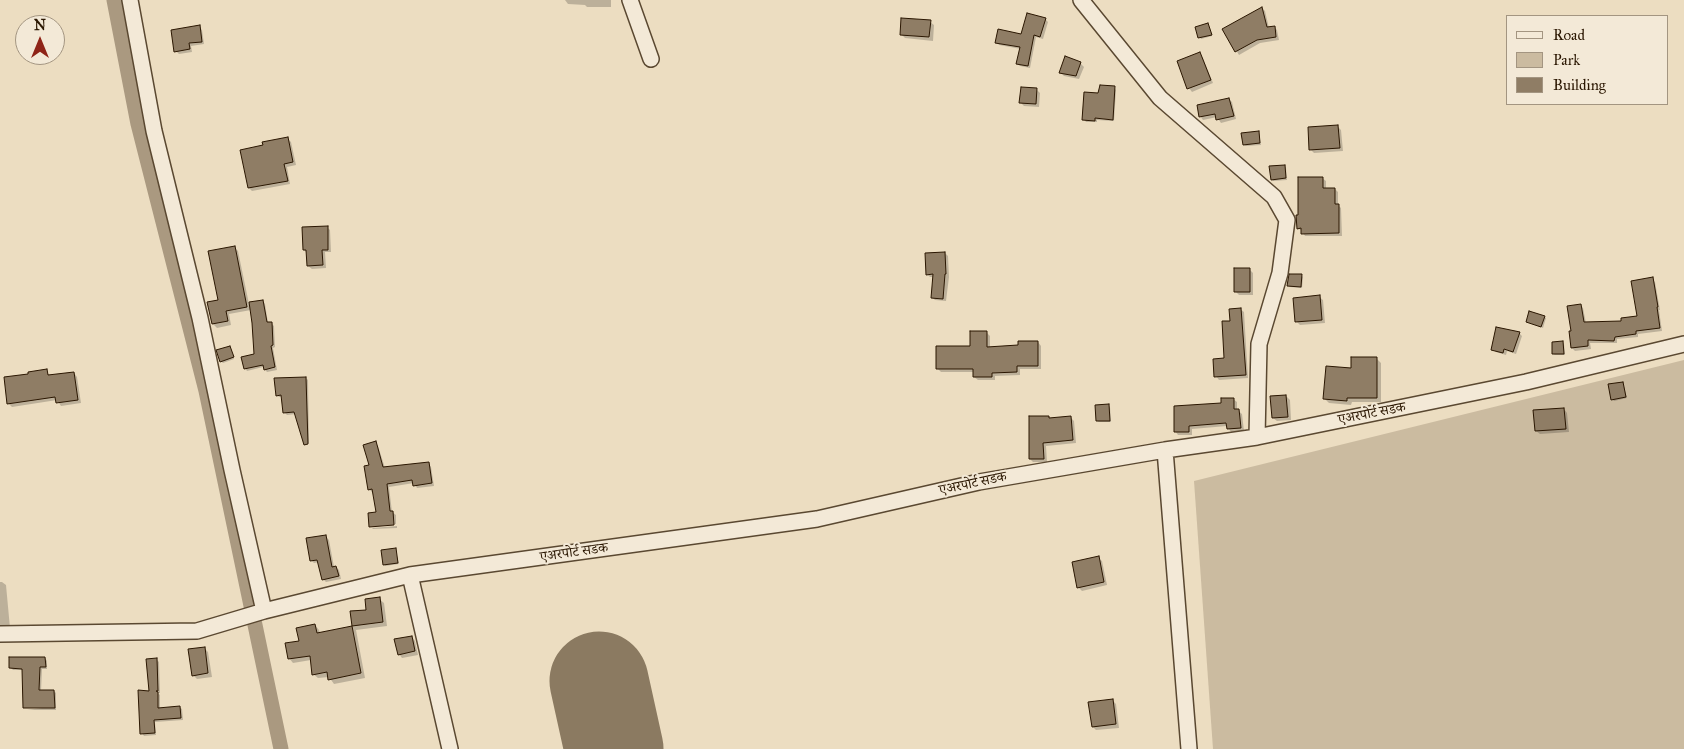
<!DOCTYPE html>
<html>
<head>
<meta charset="utf-8">
<style>
	body { margin:0 }
	#map { position:relative; width:1684px; height:749px; overflow:hidden; background:#ecddc1; font-family:"IM FELL Great Primer",serif }
	canvas { display:block }
	.legend { position:absolute; left:1506px; top:15px; width:162px; height:90px; box-sizing:border-box; background:#f3e9d7; border:1px solid #a39581; margin:0; padding:6px 9px; list-style:none; font-size:15px; color:#2a1601 }
	.legend li { display:flex; align-items:center; gap:10px; height:25px }
	.legend b { width:25px; border:1px solid #a39581 }
	.north { position:absolute; left:15px; top:15px; width:50px; height:50px; box-sizing:border-box; background:#f3e9d7; border:1px solid #a39581; border-radius:50%; rotate:0deg; font-size:14px; font-weight:700; line-height:20px; text-align:center; color:#2a1601 }
	.north::after { content:''; display:block; margin:auto; width:18px; height:22px; background:#8f2418; clip-path:polygon(50% 0,100% 100%,50% 72%,0 100%) }
</style>
</head>
<body>
<div id="map">
<canvas width="1684" height="749"></canvas>
<ul class="legend">
<li><b style="height:6px;background:#f3e9d7"></b>Road</li>
<li><b style="height:14px;background:#cbbba0"></b>Park</li>
<li><b style="height:14px;background:#8f7d65"></b>Building</li>
</ul>
<div class="north">N</div>
</div>
<script>
const context = document.querySelector('canvas').getContext('2d');
context.lineJoin = 'round';
function fillPath(path, color) { context.fillStyle = color; context.fill(path, 'evenodd'); }
const shape = rows => new Path2D(rows.map(r => 'M' + r).join(''));
function trace(path, color, width, dash) { context.strokeStyle = color; context.lineWidth = width; context.lineCap = dash ? 'butt' : 'round'; context.setLineDash(dash || []); context.stroke(path); }
function drawText(font, color, halo, rows, align = 'center') {
  context.font = font + ' "IM FELL Great Primer","Noto Serif Devanagari",serif'; context.lineWidth = 4; context.setLineDash([]); context.textBaseline = 'middle'; context.strokeStyle = halo; context.fillStyle = color; for (const [text, x, y, turn = 0] of rows) {
    context.save(); context.translate(x, y); context.rotate((+turn || 0) * Math.PI / 180); context.textAlign = isNaN(turn) ? turn : align; if (halo) context.strokeText(text, 0, 0); context.fillText(text, 0, 0); context.restore();
  }
}
const green = shape([
	[1684,360,1684,749,1213,749,1194,481]
]);
const shadow = shape([
	[565,0,611,0,611,7,587,7,585,5,568,4],
	[1262,8,1265,11,1269,28,1274,27,1277,30,1279,40,1260,43,1239,55,1224,30],
	[1045,19,1048,22,1043,39,1036,37,1030,68,1020,66,1017,63,1021,49,999,45,997,42,1022,35],
	[930,22,934,25,933,41,905,38,901,34],
	[1208,25,1212,36,1201,39,1196,28],
	[199,27,202,30,204,44,191,46,192,52,179,54,176,51],
	[1200,54,1203,58,1213,83,1192,92,1189,88],
	[1080,63,1084,67,1079,79,1064,76,1061,73],
	[1114,88,1116,90,1114,121,1097,120,1097,122,1086,122,1084,119,1100,94],
	[1037,90,1040,93,1039,107,1024,106,1021,103],
	[1229,99,1232,102,1236,119,1221,123,1217,117,1203,120,1200,116],
	[1338,127,1341,130,1343,151,1314,153,1310,149],
	[1259,133,1261,145,1246,146,1244,145],
	[288,139,291,142,296,165,287,167,290,184,252,191,249,188],
	[1285,166,1286,168,1287,180,1273,181,1272,179],
	[1322,178,1326,181,1326,189,1335,189,1338,192,1338,205,1341,208,1342,236,1305,236,1302,231,1298,228],
	[327,227,330,230,331,252,325,252,326,268,312,269,308,266,307,253,304,250],
	[234,247,238,251,249,304,263,301,265,304,268,323,271,323,274,326,275,347,273,348,277,370,267,372,263,367,247,371,245,368,256,355,251,310,229,314,231,325,217,328,213,324,209,303,220,301],
	[945,253,948,256,949,277,946,301,935,300,932,297,934,277,930,277,927,274],
	[1249,269,1253,273,1253,295,1239,295,1235,291],
	[1301,275,1303,277,1302,288,1290,287,1289,286],
	[1652,279,1655,282,1660,310,1659,310,1662,331,1638,334,1638,337,1617,339,1617,343,1590,343,1591,349,1575,351,1572,348,1573,332,1580,305,1583,308,1586,323,1623,322,1639,317],
	[1319,297,1323,300,1325,323,1300,325,1296,321],
	[1240,309,1244,312,1248,378,1219,380,1216,376,1226,359,1232,322],
	[1544,317,1546,318,1543,328,1527,322],
	[986,332,990,336,990,348,1019,346,1038,342,1041,346,1041,369,1020,369,1020,375,995,376,995,380,978,380,974,377,974,372,941,372,937,368,971,347],
	[1519,333,1522,336,1516,354,1507,351,1506,355,1496,352,1493,349],
	[1563,342,1564,344,1565,355,1555,355,1553,354],
	[231,349,234,359,223,363,221,361],
	[1376,358,1381,363,1381,402,1352,402,1351,405,1329,403,1324,398,1352,370],
	[46,371,50,376,74,373,77,377,81,403,61,406,57,400,12,407,9,404],
	[306,378,308,380,309,443,305,443,296,414,287,415,285,413,282,397,279,397,277,395],
	[1623,383,1627,398,1614,401,1612,399],
	[1286,396,1290,400,1291,420,1277,421,1273,418],
	[1233,399,1237,402,1237,410,1242,414,1244,431,1231,432,1227,426,1192,429,1192,435,1178,435,1175,431],
	[1109,406,1110,407,1111,422,1099,422,1097,421],
	[1564,409,1567,413,1569,432,1540,434,1536,431],
	[1049,417,1051,419,1071,418,1074,421,1076,443,1046,446,1047,462,1033,462,1030,459],
	[375,443,378,446,385,468,429,464,431,467,434,486,417,488,414,483,389,487,392,512,396,515,396,524,371,526,371,527,370,527,377,513,374,492,372,492,369,489,371,466],
	[397,526,397,528,373,529,372,528],
	[325,536,329,540,334,567,336,567,339,570,341,579,326,582,323,579,319,562,314,563,311,560],
	[395,549,399,564,385,566,384,564],
	[1098,558,1102,561,1107,585,1082,591,1078,587],
	[0,582,2,582,6,585,10,628,0,629],
	[379,599,384,603,387,626,356,630,365,678,334,684,329,677,318,678,313,674,311,660,293,663,289,658,315,625,319,630,320,633,353,627,352,613,367,611],
	[412,637,415,641,418,655,402,658,399,654],
	[204,648,208,652,212,677,197,679,193,675],
	[45,658,47,661,47,669,42,669,41,691,54,691,56,693,56,710,27,710,42,708,42,706,23,670,13,670,11,668],
	[157,660,159,662,160,693,158,693,160,695,160,709,179,707,182,709,183,720,155,722,156,735,144,736,142,733],
	[1112,700,1116,704,1119,728,1096,730,1093,727]
]);
const canal = shape([
	[114,0,138,124,206,391,281,749]
]);
const runway = shape([
	[599,681,614,749]
]);
const building = shape([
	[1262,7,1267,27,1275,26,1276,37,1257,40,1235,52,1222,29,1262,7],
	[1027,13,1046,18,1040,37,1034,35,1028,66,1016,64,1020,47,995,43,998,29,1021,34,1027,13],
	[901,18,931,20,929,37,900,35,901,18],
	[1208,23,1212,35,1198,38,1195,27,1208,23],
	[200,25,202,42,189,43,190,49,174,52,171,30,200,25],
	[1200,52,1211,80,1187,89,1177,61,1200,52],
	[1065,56,1081,62,1076,76,1059,73,1065,56],
	[1100,85,1115,86,1113,120,1095,118,1095,121,1082,120,1084,92,1098,93,1100,85],
	[1021,87,1037,88,1036,104,1019,103,1021,87],
	[1229,98,1234,116,1216,120,1215,114,1199,117,1197,105,1229,98],
	[1338,125,1340,148,1309,150,1308,127,1338,125],
	[1259,131,1260,143,1243,145,1241,133,1259,131],
	[288,137,293,162,284,164,288,181,248,188,240,150,263,145,262,142,288,137],
	[1285,165,1286,178,1271,180,1269,166,1285,165],
	[1298,177,1323,177,1323,188,1335,188,1335,204,1339,204,1339,233,1301,234,1301,228,1297,229,1296,215,1298,215,1298,177],
	[328,226,328,250,322,250,323,265,307,266,306,250,303,250,302,227,328,226],
	[235,246,247,307,226,311,228,321,212,324,207,302,218,300,208,251,235,246],
	[945,252,946,274,945,274,943,299,931,298,933,274,926,275,925,253,945,252],
	[1234,268,1250,268,1250,292,1234,292,1234,268],
	[1289,274,1302,274,1301,287,1287,286,1289,274],
	[1653,277,1658,307,1657,307,1660,328,1636,331,1636,334,1615,337,1614,341,1588,340,1588,346,1571,348,1569,331,1571,331,1567,306,1581,304,1584,322,1621,321,1621,318,1637,316,1631,281,1653,277],
	[1320,295,1322,320,1295,322,1293,298,1320,295],
	[263,300,267,322,272,322,273,345,271,346,275,367,264,370,263,365,244,369,241,357,254,354,252,323,249,302,263,300],
	[1241,308,1246,375,1214,377,1213,359,1224,358,1222,321,1230,321,1229,309,1241,308],
	[1529,311,1545,316,1541,327,1526,322,1529,311],
	[1496,327,1520,332,1513,352,1504,349,1503,353,1491,350,1496,327],
	[970,331,987,331,987,347,1018,345,1018,341,1038,341,1038,366,1017,366,1017,372,992,373,992,377,973,377,973,369,936,369,936,346,970,346,970,331],
	[1563,341,1564,354,1552,354,1552,342,1563,341],
	[230,346,234,357,220,362,216,350,230,346],
	[1351,357,1377,357,1377,398,1347,398,1347,401,1323,399,1326,366,1351,368,1351,357],
	[47,369,48,375,74,372,78,400,56,403,55,397,7,404,4,377,28,374,28,372,47,369],
	[306,377,308,444,304,445,294,412,283,413,281,395,276,396,274,378,306,377],
	[1623,382,1626,397,1611,400,1608,384,1623,382],
	[1286,395,1288,417,1272,418,1270,396,1286,395],
	[1221,398,1234,398,1234,409,1239,409,1241,428,1227,429,1226,423,1189,426,1189,432,1174,432,1174,406,1221,403,1221,398],
	[1109,404,1110,421,1096,421,1095,405,1109,404],
	[1564,408,1566,429,1535,431,1533,410,1564,408],
	[1029,416,1049,416,1049,418,1071,416,1073,440,1043,443,1044,459,1029,459,1029,416],
	[376,441,383,467,429,462,432,483,413,486,412,480,387,484,390,511,393,511,394,525,369,527,368,513,376,512,372,489,368,490,364,466,369,465,363,445,376,441],
	[326,535,332,567,336,566,339,576,322,580,317,560,310,561,306,538,326,535],
	[396,548,398,563,383,565,381,550,396,548],
	[1099,556,1104,582,1077,588,1072,562,1099,556],
	[380,597,383,622,352,626,361,673,328,680,327,672,312,675,310,656,288,659,285,643,299,641,296,628,315,624,317,633,352,626,350,611,366,610,365,599,380,597],
	[412,636,415,651,398,655,394,639,412,636],
	[205,647,208,673,192,676,188,649,205,647],
	[9,657,45,657,46,667,40,667,39,690,54,690,55,708,23,708,22,669,9,668,9,657],
	[157,658,158,691,156,691,158,692,158,708,180,706,181,718,154,720,155,733,140,734,138,690,149,691,146,659,157,658],
	[1113,699,1116,724,1092,727,1088,702,1113,699]
]);
const minor = shape([
	[130,0,154,131,200,318,232,470,264,611],
	[630,0,651,59],
	[1081,0,1160,98,1274,197,1287,220,1280,273,1259,344,1257,437],
	[1165,450,1189,749],
	[410,575,450,749],
	[0,634,197,631,264,611,410,575,817,519,979,482,1165,450,1257,437,1526,382,1684,344]
]);
const streetNames = [
	["एअरपोर्ट सडक",1372,414,-11],
	["एअरपोर्ट सडक",973,484,-12],
	["एअरपोर्ट सडक",574,553,-8]
];
fillPath(green, '#cbbba0');
fillPath(shadow, '#0003');
trace(canal, '#aa9980', 15);
trace(runway, '#8b7a61', 99);
fillPath(building, '#8f7d65');
trace(building, '#2a1601', 1);
trace(minor, '#5a4831', 18);
trace(minor, '#f3e9d7', 15);
drawText('14px', '#2a1601', '#f3e9d7', streetNames);
</script>
</body>
</html>
